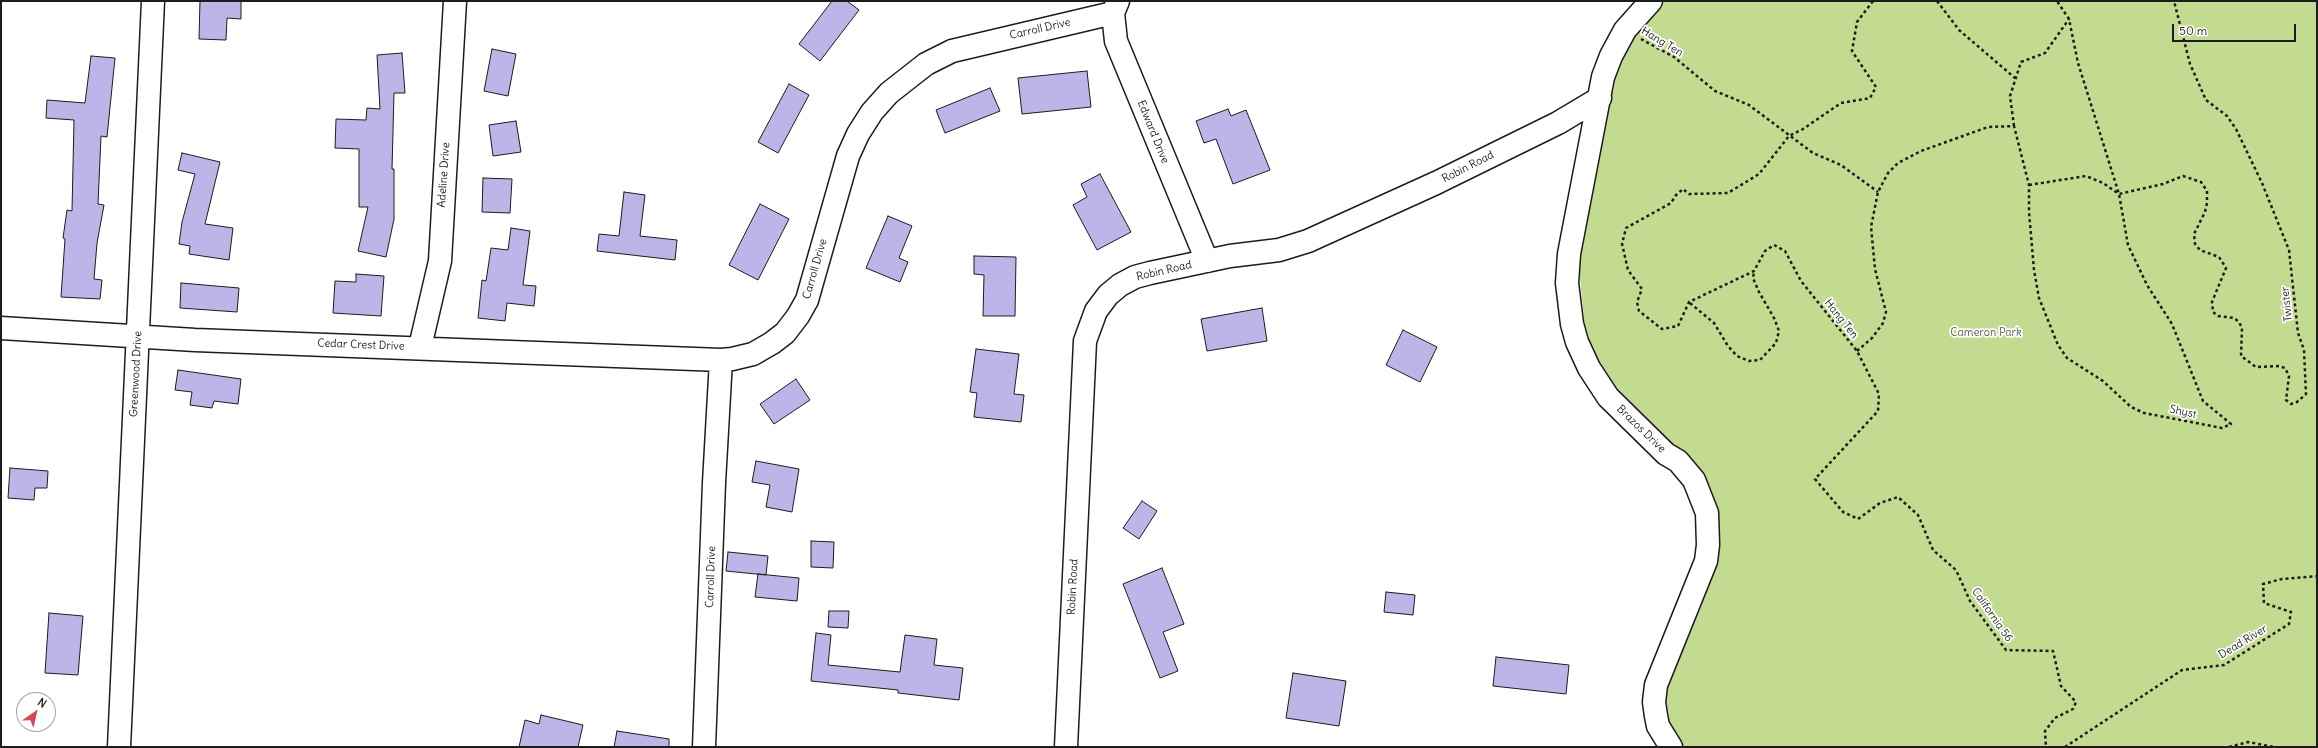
<!DOCTYPE html>
<html>
<head>
<meta charset="utf-8">
<style>
	body { margin:0 }
	#map { position:relative; width:2318px; height:748px; overflow:hidden; background:#fff; font-family:Delius,sans-serif }
	canvas { display:block }
	.frame { position:absolute; inset:0; border:2px solid #1c1c1c; pointer-events:none }
	.north { position:absolute; left:16px; top:692px; width:40px; height:40px; box-sizing:border-box; background:#fff; border:1px solid #a4a4a4; border-radius:50%; rotate:34deg; font-size:11px; font-weight:700; line-height:16px; text-align:center; color:#1c1c1c }
	.north::after { content:''; display:block; margin:auto; width:14px; height:18px; background:#d1495b; clip-path:polygon(50% 0,100% 100%,50% 72%,0 100%) }
	.scale { position:absolute; left:2172px; top:24px; width:124px; height:18px; box-sizing:border-box; border:2px solid #1c1c1c; border-top:0; padding-left:5px; font-size:12px; line-height:14px; white-space:nowrap; color:#1c1c1c; -webkit-text-stroke:3px #fff; paint-order:stroke }
</style>
</head>
<body>
<div id="map">
<canvas width="2318" height="748"></canvas>
<div class="frame"></div>
<div class="north">N</div>
<div class="scale">50 m</div>
</div>
<script>
const context = document.querySelector('canvas').getContext('2d');
context.lineJoin = 'round';
function fillPath(path, color) { context.fillStyle = color; context.fill(path, 'evenodd'); }
const shape = rows => new Path2D(rows.map(r => 'M' + r).join(''));
function trace(path, color, width, dash) { context.strokeStyle = color; context.lineWidth = width; context.lineCap = dash ? 'butt' : 'round'; context.setLineDash(dash || []); context.stroke(path); }
function drawText(font, color, halo, rows, align = 'center') {
  context.font = font + ' Delius,sans-serif'; context.lineWidth = 3.5; context.setLineDash([]); context.textBaseline = 'middle'; context.strokeStyle = halo; context.fillStyle = color; for (const [text, x, y, turn = 0] of rows) {
    context.save(); context.translate(x, y); context.rotate((+turn || 0) * Math.PI / 180); context.textAlign = isNaN(turn) ? turn : align; if (halo) context.strokeText(text, 0, 0); context.fillText(text, 0, 0); context.restore();
  }
}
const green = shape([
	[1656,1,2317,1,2317,747,1671,747,1656,685,1690,600,1707,513,1589,368,1575,230,1603,77]
]);
const building = shape([
	[200,1,241,1,241,19,227,18,226,40,199,39,200,1],
	[832,1,847,1,859,10,820,61,799,44,832,1],
	[492,49,516,54,508,96,484,91,492,49],
	[402,53,405,93,394,93,392,169,394,169,394,219,386,257,358,251,368,207,359,207,359,149,335,148,336,119,366,120,367,108,380,109,377,55,402,53],
	[91,56,115,58,107,137,101,136,98,204,104,205,97,243,94,279,102,280,100,299,61,297,65,239,63,238,67,210,72,211,74,120,46,118,47,100,85,103,91,56],
	[1087,71,1091,107,1022,114,1018,78,1087,71],
	[789,84,809,95,778,153,758,142,789,84],
	[990,88,1000,111,945,133,936,110,990,88],
	[1228,109,1231,116,1246,110,1270,170,1233,184,1216,139,1204,143,1196,121,1228,109],
	[516,121,521,152,493,156,489,125,516,121],
	[182,153,220,162,205,224,233,228,229,260,189,254,190,246,179,244,182,222,195,174,178,170,182,153],
	[1100,174,1131,232,1097,250,1073,205,1087,197,1081,184,1100,174],
	[483,178,512,179,510,213,482,212,483,178],
	[624,192,645,195,640,236,677,240,675,260,597,251,599,234,619,236,624,192],
	[760,204,789,219,758,280,729,265,760,204],
	[888,216,912,226,899,258,908,262,900,282,866,268,888,216],
	[511,228,530,231,523,285,536,286,534,306,507,303,505,321,478,318,482,280,486,281,491,248,508,250,511,228],
	[974,256,1016,257,1015,316,983,316,984,275,974,274,974,256],
	[356,274,384,276,381,316,333,313,335,281,356,282,356,274],
	[181,283,239,288,237,312,180,308,181,283],
	[1262,308,1267,341,1207,351,1201,319,1262,308],
	[1403,330,1437,347,1420,382,1386,365,1403,330],
	[976,349,1019,354,1014,394,1024,395,1021,422,974,417,977,393,970,392,976,349],
	[178,370,241,379,238,404,214,401,212,408,190,405,192,392,175,390,178,370],
	[796,379,810,400,774,424,760,404,796,379],
	[756,461,799,469,792,512,766,507,770,485,752,482,756,461],
	[10,468,48,471,47,488,35,488,34,500,8,498,10,468],
	[1142,501,1157,511,1139,539,1123,528,1142,501],
	[811,541,834,542,833,568,811,567,811,541],
	[728,552,768,556,766,575,726,571,728,552],
	[1162,568,1184,624,1163,632,1178,671,1160,678,1123,584,1162,568],
	[758,574,799,578,797,601,755,597,758,574],
	[1386,592,1415,595,1413,615,1384,612,1386,592],
	[829,611,849,611,848,628,828,627,829,611],
	[49,613,83,616,78,675,45,673,49,613],
	[816,633,831,635,828,665,900,672,905,635,937,639,934,665,963,668,959,700,898,693,898,690,811,681,816,633],
	[1496,657,1569,665,1566,694,1493,686,1496,657],
	[1293,673,1346,681,1339,726,1286,718,1293,673],
	[541,715,583,725,578,747,519,747,525,720,539,724,541,715],
	[617,731,669,739,669,747,614,747,617,731]
]);
const path = shape([
	[1873,1,1857,22,1852,51,1876,87,1870,98,1841,103,1803,129,1789,136,1759,174,1728,193,1689,194,1683,189,1676,195,1671,203,1626,228,1622,244,1628,270,1642,289,1637,302,1639,311,1662,329,1678,326,1689,302,1754,271,1765,251,1774,245,1785,251,1801,281,1857,351,1879,394,1878,411,1815,479,1843,512,1858,519,1880,503,1898,497,1918,515,1933,550,1956,570,1970,601,2006,650,2053,651,2061,686,2076,702,2073,709,2055,718,2045,731,2046,747],
	[1937,1,1959,30,2015,78],
	[1641,39,1674,57,1715,91,1749,105,1813,153,1841,165,1878,192],
	[2014,126,2010,96,2021,62,2045,53,2069,19],
	[2029,185,2086,176,2103,183,2119,194,2163,184,2183,176,2201,182,2207,191,2207,203,2205,212,2194,234,2195,244,2200,250,2219,257,2226,268,2212,302,2213,312,2218,316,2234,318,2239,322,2242,328,2241,356,2256,367,2279,366,2285,368,2289,376,2286,400,2291,404,2297,402,2306,394,2304,350,2298,333,2289,250,2262,183,2236,129,2227,116,2206,100,2190,64,2174,1],
	[1690,303,1714,323,1728,346,1737,356,1749,361,1760,360,1776,343,1779,331,1774,318,1759,292,1753,278,1754,271],
	[1857,351,1872,338,1883,323,1886,312,1875,269,1871,227,1878,192,1888,173,1898,163,1921,151,1988,127,2014,126,2029,185,2029,212,2034,270,2039,298,2058,345,2067,358,2103,381,2131,407,2144,413,2222,428,2231,424,2203,401,2172,324,2147,285,2128,245,2119,194,2078,63,2069,19,2057,1],
	[2065,747,2182,670,2224,665,2289,624,2291,612,2264,603,2263,584,2282,579,2317,576],
	[2229,747,2248,742,2274,747]
]);
const minor = shape([
	[1118,1,1113,13,1116,41,1207,261],
	[1651,1,1625,30,1611,56,1603,77,1569,254,1567,283,1572,324,1577,342,1589,368,1608,397,1666,454,1678,461,1694,480,1707,513,1708,545,1706,561,1656,685,1654,702,1656,716,1658,726,1671,747],
	[1,328,195,340,721,360,732,359,753,354,772,343,785,333,798,316,807,300,848,156,858,134,872,112,889,93,926,64,952,51,1113,13],
	[420,347,440,261,455,1],
	[119,747,153,1],
	[704,747,714,483,721,360],
	[1066,747,1085,341,1096,311,1108,295,1120,285,1135,277,1150,273,1230,256,1279,250,1308,241,1436,183,1558,123,1600,98]
]);
const streetNames = [
	["Carroll Drive",1040,29,-13],
	["Hang Ten",1662,42,31],
	["Edward Drive",1153,132,68],
	["Robin Road",1468,167,-27],
	["Adeline Drive",444,175,-86],
	["Carroll Drive",815,269,-74],
	["Robin Road",1164,271,-13],
	["Twister",2287,304,-96],
	["Hang Ten",1841,319,51],
	["Cedar Crest Drive",361,345,2],
	["Greenwood Drive",136,374,-87],
	["Shyst",2183,412,12],
	["Brazos Drive",1641,429,44],
	["Carroll Drive",711,577,-88],
	["Robin Road",1073,587,-87],
	["California 56",1992,615,55],
	["Dead River",2243,642,-31]
];
const parkNames = [
	["Cameron Park",1986,333]
];
fillPath(green, '#c3db91');
fillPath(building, '#bdb5e7');
trace(building, '#1c1c1c', 1);
trace(minor, '#1c1c1c', 25);
trace(path, '#1c1c1c', 2.5, [3, 3]);
trace(minor, '#fff', 22);
drawText('11px', '#1c1c1c', '#fff', streetNames);
drawText('11px', '#565f45', '#fff', parkNames);
</script>
</body>
</html>
